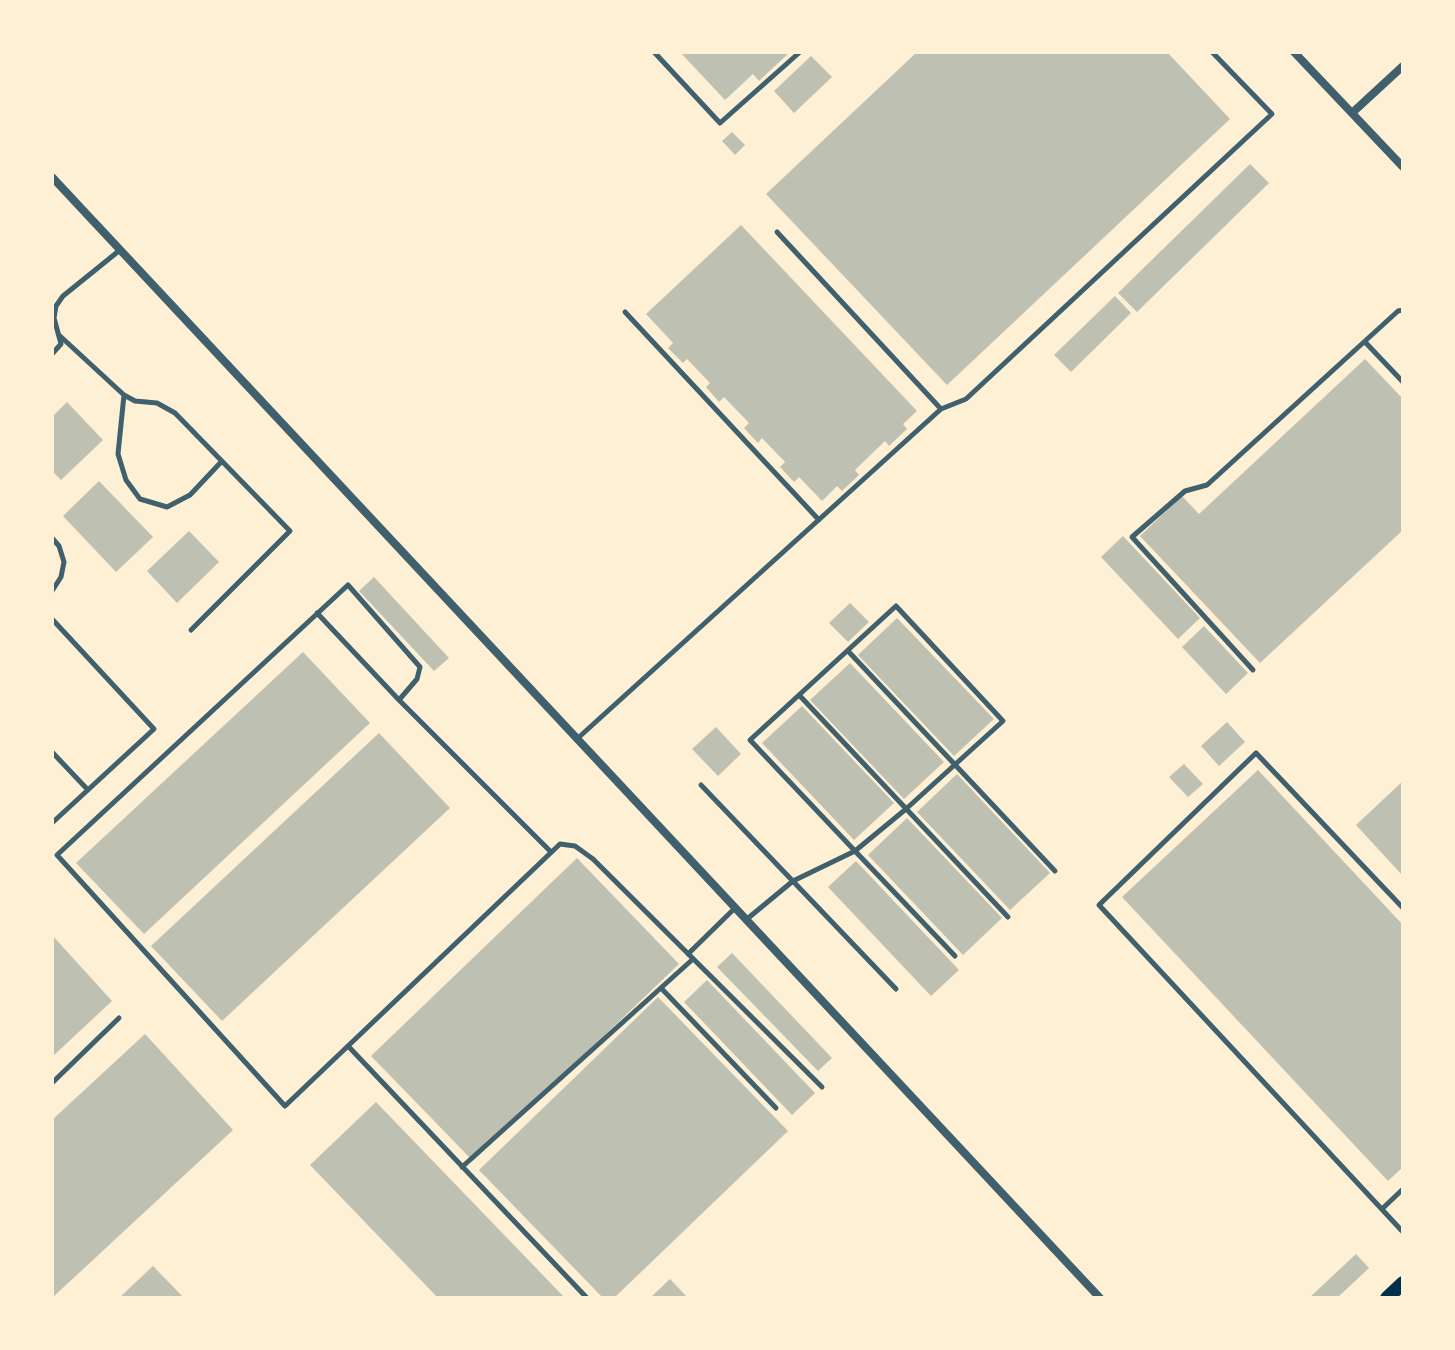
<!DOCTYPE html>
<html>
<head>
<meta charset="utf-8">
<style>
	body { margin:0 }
	#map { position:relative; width:1455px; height:1350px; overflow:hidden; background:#fdf0d5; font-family:"Space Grotesk",sans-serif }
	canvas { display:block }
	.frame { position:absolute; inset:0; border:54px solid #fdf0d5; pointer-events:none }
</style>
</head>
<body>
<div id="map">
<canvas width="1455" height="1350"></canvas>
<div class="frame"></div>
</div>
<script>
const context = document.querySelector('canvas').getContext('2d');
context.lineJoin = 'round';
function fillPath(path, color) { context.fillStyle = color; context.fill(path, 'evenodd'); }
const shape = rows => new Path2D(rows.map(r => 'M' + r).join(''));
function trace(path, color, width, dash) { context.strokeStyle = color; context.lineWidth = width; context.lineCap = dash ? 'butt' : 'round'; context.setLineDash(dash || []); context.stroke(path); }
const building = shape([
	[680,52,790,52,759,81,753,74,725,100],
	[917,52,1167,52,1230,119,947,385,766,194],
	[811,56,832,77,794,113,774,91],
	[732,132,745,145,735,155,722,141],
	[1250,164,1269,183,1137,312,1118,293],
	[741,225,917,411,903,424,907,429,889,446,885,441,855,470,859,475,842,491,837,486,822,501,799,477,794,482,780,467,785,462,762,438,758,443,744,428,749,423,724,397,719,402,706,387,710,383,687,359,683,363,668,348,673,343,646,314],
	[1115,296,1131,313,1071,372,1054,355],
	[1365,359,1403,399,1403,530,1260,663,1140,536,1182,496,1199,514],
	[67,402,103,440,61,480,52,471,52,417],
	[99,481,153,537,116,572,63,516],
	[189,531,219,562,177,603,147,571],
	[1123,536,1200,618,1178,639,1101,557],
	[374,577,449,658,434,671,359,591],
	[850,603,869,622,848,642,829,623],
	[897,618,994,719,954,756,858,655],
	[1204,626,1248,673,1226,694,1182,647],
	[303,652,370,723,144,934,76,863],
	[850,663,944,762,904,799,810,700],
	[802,706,894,803,854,840,762,743],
	[1227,722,1245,742,1219,766,1201,746],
	[716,727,741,754,718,776,692,749],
	[379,733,450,808,222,1021,151,946],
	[1184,764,1203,784,1188,797,1169,777],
	[1258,770,1403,925,1403,1167,1388,1181,1122,897],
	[957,774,1050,873,1010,910,917,812],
	[1403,781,1403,876,1356,825],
	[907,818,1002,918,963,955,868,855],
	[577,858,679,964,473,1161,371,1056],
	[856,861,959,970,931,996,828,887],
	[52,935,112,1001,52,1057],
	[732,953,832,1058,818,1071,717,967],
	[707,980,815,1093,792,1115,684,1002],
	[658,997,788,1131,614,1298,603,1298,479,1170],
	[145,1034,233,1130,52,1298,52,1120],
	[376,1102,565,1298,438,1298,310,1165],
	[1356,1254,1369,1268,1337,1298,1309,1298],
	[153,1266,184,1298,119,1298],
	[670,1279,688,1298,650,1298]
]);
const service = shape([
	[654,52,720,123,800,52],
	[777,232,941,409],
	[625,312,819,520],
	[60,336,124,395,135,401,157,403,175,413,290,531,191,630],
	[1365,342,1403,382],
	[52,354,61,344,54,318,56,306,63,296,120,250],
	[124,395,118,454,126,480,140,499,167,507,190,495,222,461],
	[52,538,59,546,64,562,61,577,52,591],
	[317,613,399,700,551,852],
	[52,619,154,729,52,823],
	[848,651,1055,871],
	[1253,670,1132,537,1185,491,1207,485,1398,311,1403,310],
	[800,696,1008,917],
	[399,700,417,679,420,667,348,585,57,855,285,1106,560,844,575,846,593,859,822,1087],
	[578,738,941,409,966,399,1272,114,1212,52],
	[52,752,88,790],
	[701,785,896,989],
	[1403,908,1256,753,1099,905,1403,1232],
	[747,919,793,881,855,851,906,809,1003,721,896,606,750,740,855,851,955,956],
	[688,954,735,908],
	[661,988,776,1108],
	[348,1046,587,1298],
	[52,1083,119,1018],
	[462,1167,693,959],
	[1382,1209,1403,1189]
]);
const minor = shape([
	[1294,52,1403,167],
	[1352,113,1403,66],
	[52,177,1100,1298]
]);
const secondary = shape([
	[1387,1298,1403,1283]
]);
fillPath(building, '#bec0b2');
trace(service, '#3f606c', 5);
trace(minor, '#3f606c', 8);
trace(secondary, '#003049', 14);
</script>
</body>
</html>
